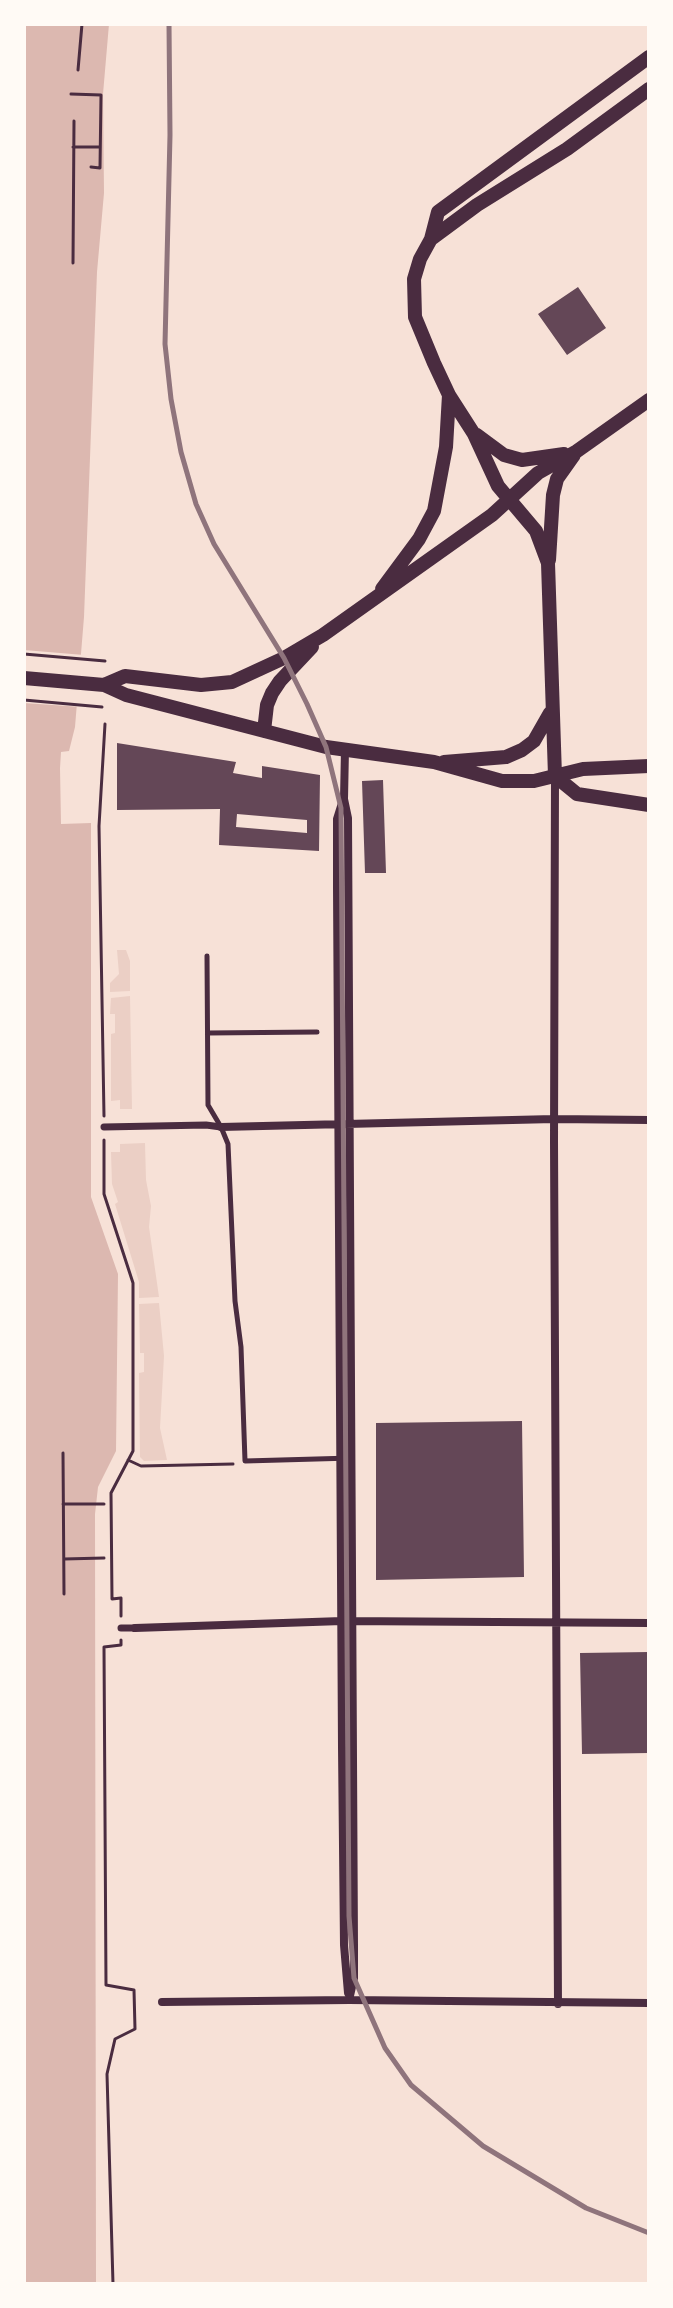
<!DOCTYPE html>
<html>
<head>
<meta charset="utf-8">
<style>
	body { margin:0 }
	#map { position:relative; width:673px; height:2308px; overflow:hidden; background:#f7e1d7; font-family:"Public Sans",sans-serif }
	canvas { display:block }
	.frame { position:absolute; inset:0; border:26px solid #fffaf5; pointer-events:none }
</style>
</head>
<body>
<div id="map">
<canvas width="673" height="2308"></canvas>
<div class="frame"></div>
</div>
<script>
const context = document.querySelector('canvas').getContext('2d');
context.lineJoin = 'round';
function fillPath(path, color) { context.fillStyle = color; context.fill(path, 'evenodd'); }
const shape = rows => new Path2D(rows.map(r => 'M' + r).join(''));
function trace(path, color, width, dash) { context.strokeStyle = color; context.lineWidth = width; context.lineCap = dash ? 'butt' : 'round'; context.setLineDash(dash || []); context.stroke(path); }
const green = shape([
	[117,950,126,950,130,961,130,991,110,992,110,983,119,974],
	[130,996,132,1109,120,1109,120,1100,111,1101,111,1034,115,1033,115,1014,110,1014,111,998],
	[145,1143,146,1180,151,1206,149,1227,159,1297,139,1298,139,1282,115,1204,118,1202,112,1184,111,1152,120,1152,120,1144],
	[159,1303,164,1356,160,1428,167,1460,144,1461,140,1457,139,1373,144,1372,144,1353,140,1353,139,1304]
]);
const water = shape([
	[24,24,109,24,103,94,104,193,97,272,84,617,75,727,69,751,61,752,60,768,61,824,91,823,91,1197,118,1274,116,1451,98,1487,95,1514,96,2284,24,2284]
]);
const pier = shape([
	[24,650,84,655,81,707,24,703]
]);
const building = shape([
	[578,287,606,328,567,355,538,314],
	[117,743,236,762,233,773,262,778,262,766,320,775,319,851,219,845,220,809,117,810],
	[237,814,307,820,307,833,236,827],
	[383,780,386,873,365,873,362,781],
	[522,1421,524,1577,376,1580,376,1423],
	[649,1652,649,1753,582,1754,580,1653]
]);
const path = shape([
	[78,70,82,24],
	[71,94,101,95,100,168,91,167],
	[73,147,100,147],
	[73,263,74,121],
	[24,654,105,661],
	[24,700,102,707],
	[104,1116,99,826,105,724],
	[104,1140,104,1194,133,1283,133,1451,111,1493,112,1599,121,1598,121,1616],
	[63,1453,64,1594],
	[128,1460,141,1466,233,1464],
	[63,1504,104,1504],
	[64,1559,104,1558],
	[113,2284,107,2074,115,2039,135,2029,134,1990,106,1985,104,1647,121,1645,121,1640]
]);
const service = shape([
	[207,956,208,1105,221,1127,228,1144,235,1301,241,1347,245,1461,352,1458],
	[208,1033,317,1032]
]);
const pedestrian = shape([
	[104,1127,206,1125,221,1127],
	[121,1628,135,1628]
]);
const minor = shape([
	[345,749,344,799,348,818,354,1945,354,1978,349,2000],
	[555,777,554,1141,558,2004],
	[343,800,337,819,337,887,342,1747,344,1945,348,1993],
	[221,1127,554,1119,649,1120],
	[135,1628,342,1621,649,1623],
	[162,2002,349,2000,649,2003]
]);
const secondary = shape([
	[431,239,477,205,567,149,649,89],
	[477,435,504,455,522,460,564,454],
	[549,560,553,495,557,479,574,455],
	[382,589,419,539,434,511,446,447,449,395],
	[24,678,104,685,126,695,326,747,434,762,502,781,534,781,583,769,649,766],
	[104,685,125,676,201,685,232,682,284,658,323,635,492,515,538,473,577,451,649,400],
	[264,731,267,705,272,693,280,681,312,647],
	[444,762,506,757,522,750,534,741,550,713],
	[555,776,548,563,536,531,498,486,474,434,449,395,434,363,415,317,414,279,420,259,431,239,438,212,649,57],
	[555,776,577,794,649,805]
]);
const rail = shape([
	[169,24,170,135,165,344,171,399,181,452,196,504,214,544,284,658,307,704,326,747,341,808,349,1916,354,1978,385,2048,411,2085,483,2146,586,2208,649,2233]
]);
fillPath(green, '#ebcfc5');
fillPath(water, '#dcb8b0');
fillPath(pier, '#f7e1d7');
fillPath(building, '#644757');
trace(path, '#4a2c40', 3);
trace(service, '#4a2c40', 5);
trace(pedestrian, '#4a2c40', 7);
trace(minor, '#4a2c40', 8);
trace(secondary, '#4a2c40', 14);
trace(rail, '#8f747c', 5);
</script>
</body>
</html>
